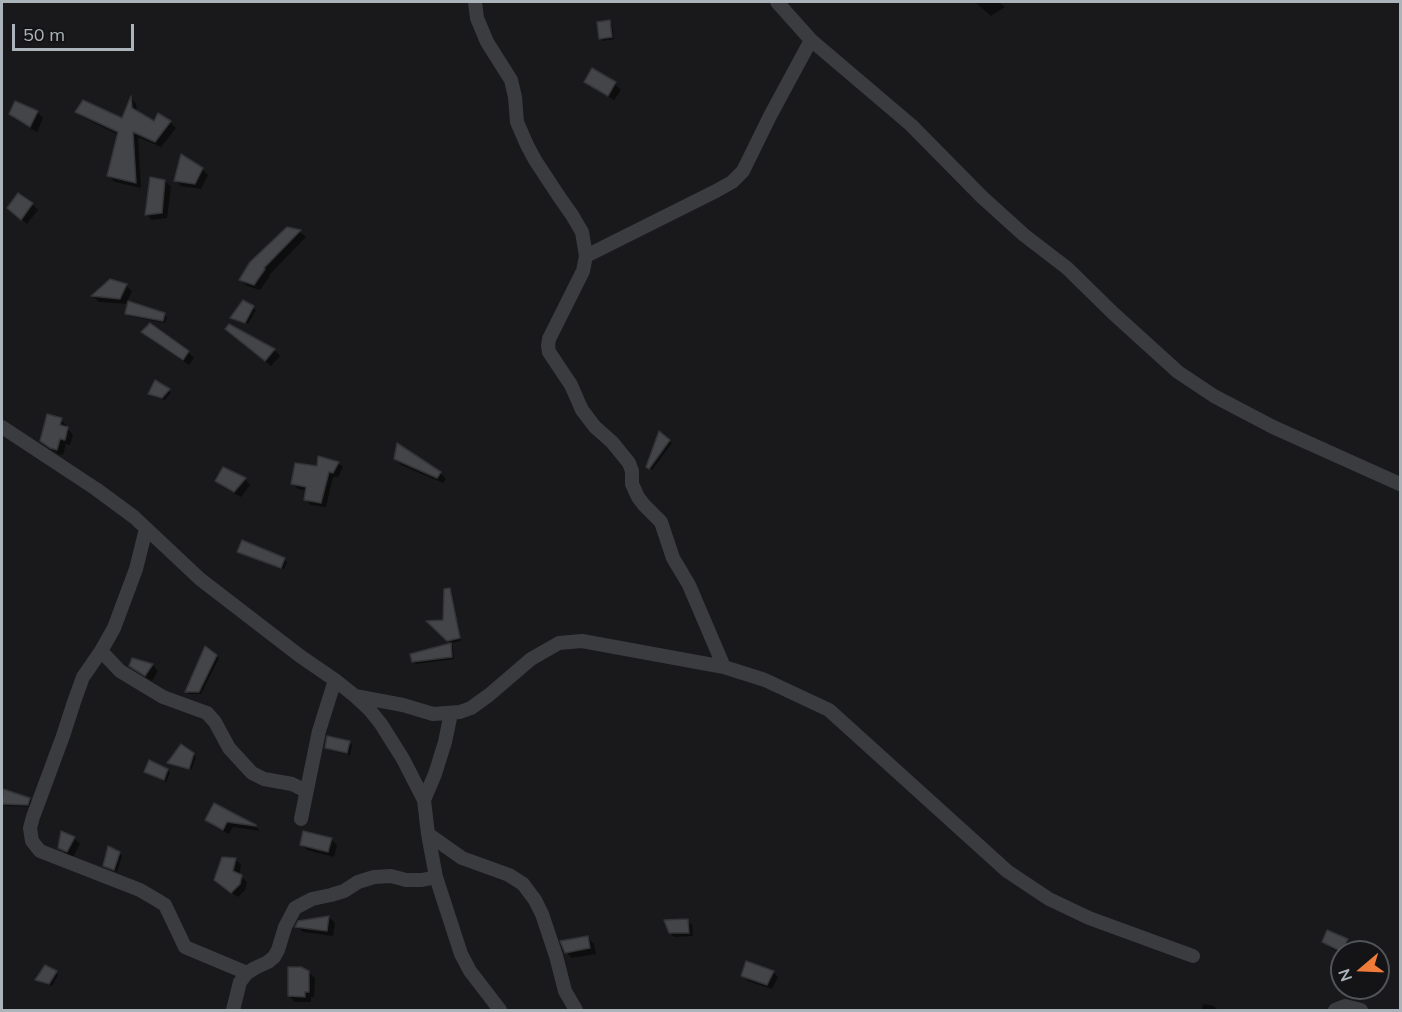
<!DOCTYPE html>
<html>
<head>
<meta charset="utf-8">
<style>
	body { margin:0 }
	#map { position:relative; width:1402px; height:1012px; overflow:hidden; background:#19191b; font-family:Mulish,sans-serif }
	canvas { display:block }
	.frame { position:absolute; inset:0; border:3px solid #abb4ba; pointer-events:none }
	.north { position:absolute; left:1330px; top:940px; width:60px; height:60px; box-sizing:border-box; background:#141416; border:2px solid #505458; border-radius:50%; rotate:251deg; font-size:16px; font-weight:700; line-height:24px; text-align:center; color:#abb4ba }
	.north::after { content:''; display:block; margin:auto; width:21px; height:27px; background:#f17c3a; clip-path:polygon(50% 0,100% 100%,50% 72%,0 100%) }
	.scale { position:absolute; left:12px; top:24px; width:122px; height:27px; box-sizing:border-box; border:3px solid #abb4ba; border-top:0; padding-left:8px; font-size:18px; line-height:21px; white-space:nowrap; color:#abb4ba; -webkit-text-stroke:4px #141416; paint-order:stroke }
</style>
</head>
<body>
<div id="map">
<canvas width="1402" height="1012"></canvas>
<div class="frame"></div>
<div class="north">N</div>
<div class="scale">50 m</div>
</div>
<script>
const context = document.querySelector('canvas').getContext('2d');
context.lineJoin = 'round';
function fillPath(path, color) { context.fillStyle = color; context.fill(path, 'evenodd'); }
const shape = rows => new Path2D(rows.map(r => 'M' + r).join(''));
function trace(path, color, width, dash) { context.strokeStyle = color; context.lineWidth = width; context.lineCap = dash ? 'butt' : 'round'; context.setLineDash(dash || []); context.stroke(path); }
const shadow = shape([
	[975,2,999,2,1005,7,991,16],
	[610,22,612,24,614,39,603,41,600,38],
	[586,81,615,84,621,90,614,100,592,87],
	[132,99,136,104,137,112,155,123,170,122,176,128,161,147,138,137,141,188,115,182,109,176,119,135,82,117,77,112,123,121],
	[37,112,43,118,37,132,16,120,10,114],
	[202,169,208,175,201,189,181,186,175,181],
	[165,181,171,187,167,218,152,220,146,214],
	[32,204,38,210,27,224,15,214],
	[288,228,300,232,306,237,269,275,270,276,260,290,247,286,241,280],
	[126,286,132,291,127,302,164,314,167,317,165,323,129,316,127,313,129,304,99,302,93,296],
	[243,302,256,310,248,324,234,320,232,318],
	[229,326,274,350,280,356,271,366,233,335,227,329],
	[144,332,188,352,194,358,189,365,149,338],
	[156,382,171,392,165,400,152,396,150,394],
	[61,420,67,426,67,428,73,435,70,445,66,444,63,455,58,454,48,447,42,441],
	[660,434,672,443,652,470,648,467],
	[395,459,440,473,446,479,443,483,401,465],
	[338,463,343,467,338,477,333,477,326,507,311,505,306,500,307,491,298,489,293,484,318,468],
	[245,479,250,485,241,497,223,487,217,481],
	[239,551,284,559,287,562,284,569,241,554],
	[449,590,452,592,461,641,451,643,430,623,445,621],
	[451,645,453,647,454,659,416,664,413,661],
	[206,649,219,658,201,694,189,694,187,692],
	[133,660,153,665,158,671,152,681,137,672,131,666],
	[349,742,352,745,350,755,329,750,326,747],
	[193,754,196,757,191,770,171,765,169,763],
	[168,770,170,773,166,782,148,774,146,771],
	[30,800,32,802,30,807,6,806,3,804],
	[215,805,255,826,260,831,233,827,229,834,213,826,207,820],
	[74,838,80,844,73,857,66,854,60,848],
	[331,839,337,845,334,857,307,850,301,844],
	[120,853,122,856,117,872,108,868,105,866],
	[235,859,241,865,239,875,247,882,245,890,238,897,222,886],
	[329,917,335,923,333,936,303,932,297,927],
	[688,921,692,925,693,936,674,937,670,932],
	[588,938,594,944,596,954,572,958,566,952],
	[1347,941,1353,946,1350,952,1342,952,1342,954,1330,948,1324,942],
	[56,972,58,975,52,986,39,982,37,979],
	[308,972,315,978,314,997,311,997,311,1002,295,1002,289,996],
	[773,972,778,977,772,989,748,981,743,976],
	[1203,1004,1214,1006,1218,1010,1202,1010]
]);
const building = shape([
	[610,20,612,37,599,39,597,22,610,20],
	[592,68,616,82,608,96,584,82,592,68],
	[131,96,132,108,154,121,158,113,171,121,155,142,133,132,136,183,107,176,118,132,75,112,83,100,122,118,131,96],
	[15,101,38,111,30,127,9,114,15,101],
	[181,154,203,168,195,184,174,181,181,154],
	[150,177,165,180,162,213,145,215,150,177],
	[18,193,33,203,21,220,7,208,18,193],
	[287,227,301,230,264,268,265,269,254,285,239,280,250,262,287,227],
	[110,279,127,284,120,299,91,296,110,279],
	[243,300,254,306,245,323,230,318,243,300],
	[128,301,165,313,163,321,125,314,128,301],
	[150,323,189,351,183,360,141,332,150,323],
	[229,324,275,349,265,361,225,329,229,324],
	[155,380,170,389,162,398,148,394,155,380],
	[47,414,62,418,60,425,68,427,65,440,60,439,57,450,50,448,40,441,47,414],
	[659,431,670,440,649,469,646,467,659,431],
	[397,443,441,472,437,478,394,459,397,443],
	[318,456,339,462,333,473,329,472,321,503,304,500,306,487,291,484,295,463,317,466,318,456],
	[223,467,246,478,234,492,215,481,223,467],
	[242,540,285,558,281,568,237,552,242,540],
	[450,588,460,638,447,641,426,621,443,620,444,589,450,588],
	[451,643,452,657,412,662,410,654,451,643],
	[205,646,217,655,199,692,185,692,205,646],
	[132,658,153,664,145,676,129,666,132,658],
	[327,736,350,741,347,753,325,748,327,736],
	[181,744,194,753,189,769,167,763,181,744],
	[149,760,168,769,164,780,144,772,149,760],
	[3,789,30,798,28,805,2,804,3,789],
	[214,803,256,825,256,826,227,822,223,830,205,820,214,803],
	[61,831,75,837,67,852,58,848,61,831],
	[303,831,332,838,328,852,300,845,303,831],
	[108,846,120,852,114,870,103,866,108,846],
	[222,857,236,858,233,871,242,875,240,884,231,893,214,880,222,857],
	[329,916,327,931,295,927,298,921,329,916],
	[688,919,689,933,669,933,664,920,688,919],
	[1327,930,1348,939,1342,952,1322,942,1327,930],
	[588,936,590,948,565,953,560,941,588,936],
	[746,961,774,971,767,985,741,976,746,961],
	[45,965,57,971,49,984,35,980,45,965],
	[288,967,301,967,309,971,309,992,305,992,305,997,288,996,288,967]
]);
const minor = shape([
	[475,2,477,18,487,42,511,80,515,97,517,122,527,145,535,160,560,198,572,215,582,232,586,256,583,271,549,339,548,346,549,352,571,385,582,410,595,427,612,442,629,463,632,471,632,484,638,497,644,505,661,522,673,558,689,585,724,667],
	[777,2,811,40,911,125,982,197,1024,235,1067,268,1114,314,1178,372,1214,396,1273,427,1400,484],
	[586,256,716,191,732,182,743,171,770,116,811,40],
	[2,427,96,489,134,517,200,579,300,656,335,680,355,696,369,709,381,724,403,759,424,800,428,834,436,877,461,954,470,971,500,1010],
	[146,529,136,569,114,628,101,651,83,677,74,702,63,736,33,817,30,828,32,841,40,851,140,890,157,900,165,905,185,947,247,973],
	[101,651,120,671,163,697,207,713,215,722,229,748,252,773,264,779,292,784,306,791],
	[355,696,403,705,433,714,460,712,471,708,489,695,531,659,559,643,582,641,724,667,765,680,829,710,1007,871,1049,899,1089,918,1193,956],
	[424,800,435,774,445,742,451,713],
	[301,819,319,731,335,680],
	[428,834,462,858,509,875,523,884,535,900,542,914,556,956,565,991,576,1010],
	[233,1010,240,982,247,973,255,968,268,962,274,957,278,950,285,927,295,908,312,899,331,895,344,891,358,882,374,877,391,876,406,880,422,880,436,877],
	[1335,1010,1345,1006,1361,1010]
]);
fillPath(shadow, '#0007');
fillPath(building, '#434548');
trace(building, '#333437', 1.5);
trace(minor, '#3a3c40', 14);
</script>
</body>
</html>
